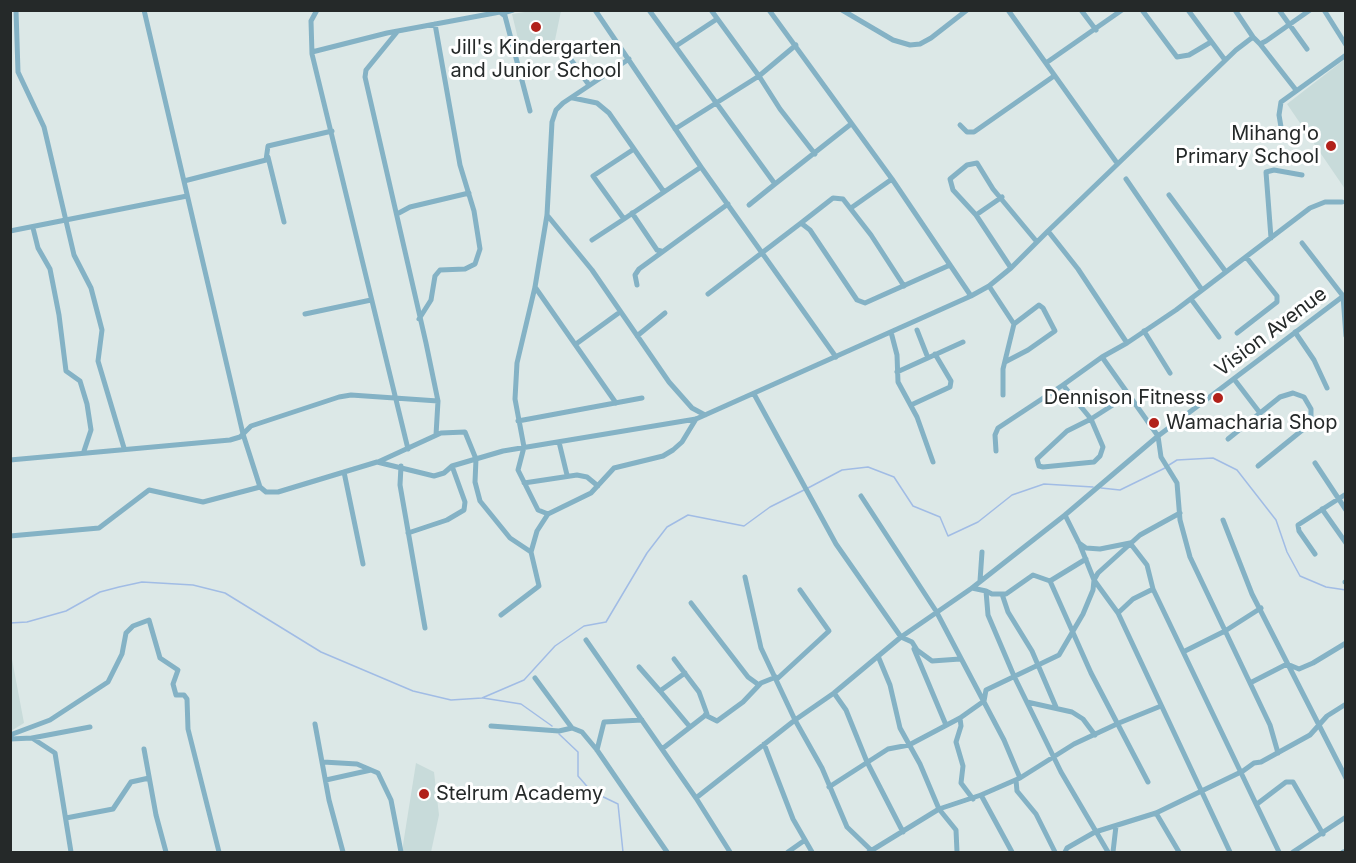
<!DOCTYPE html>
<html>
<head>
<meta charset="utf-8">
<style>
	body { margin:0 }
	#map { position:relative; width:1356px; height:863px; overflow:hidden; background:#dce8e7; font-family:Inter,sans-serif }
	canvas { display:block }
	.frame { position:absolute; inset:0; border:12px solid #252929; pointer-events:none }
</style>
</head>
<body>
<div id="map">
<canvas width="1356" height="863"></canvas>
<div class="frame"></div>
</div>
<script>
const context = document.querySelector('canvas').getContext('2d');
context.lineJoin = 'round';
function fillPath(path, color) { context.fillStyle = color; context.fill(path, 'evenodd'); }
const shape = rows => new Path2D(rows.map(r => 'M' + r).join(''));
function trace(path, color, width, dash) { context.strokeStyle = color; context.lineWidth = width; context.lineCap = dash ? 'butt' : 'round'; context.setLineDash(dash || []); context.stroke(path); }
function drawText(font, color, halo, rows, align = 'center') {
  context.font = font + ' Inter,sans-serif'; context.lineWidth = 6; context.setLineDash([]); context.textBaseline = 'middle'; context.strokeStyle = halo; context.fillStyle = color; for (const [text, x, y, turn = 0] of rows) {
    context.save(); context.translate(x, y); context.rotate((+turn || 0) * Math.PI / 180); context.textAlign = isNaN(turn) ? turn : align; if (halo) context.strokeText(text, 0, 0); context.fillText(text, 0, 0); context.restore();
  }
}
const built = shape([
	[531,11,561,11,555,40,520,47,512,14],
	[1345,59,1345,189,1287,104],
	[11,654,24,723,11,731,10,731],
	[416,763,434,772,439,815,431,852,402,851]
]);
const stream = shape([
	[1169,465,1177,460,1213,458,1237,470,1276,520,1287,552,1300,576,1326,587,1346,590],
	[808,488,842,470,868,467,894,477,913,506,940,517,948,536,978,522,1012,495,1044,484,1093,487],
	[1101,488,1120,490,1165,468],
	[10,623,27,622,66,611,100,592,119,587,142,582,193,585,225,593,321,652,413,691,451,700,482,698,524,680,555,646,584,626,606,622,647,553,667,527,688,515,744,526,770,507,804,490],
	[483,698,521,704,552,726],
	[559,734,578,752,578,776,591,791,618,804,623,852]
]);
const street = shape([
	[16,10,18,72,44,127,74,255,91,288,102,330,98,361,124,448],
	[144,10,243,434,260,487,266,492,278,492,377,462,434,476,444,473,452,466,503,451,696,419,971,296,989,286,1011,268,1048,231],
	[317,10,311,21,312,54,408,449],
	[595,10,701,167,836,357],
	[649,10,775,184,749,205],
	[711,10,759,76,796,45],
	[769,10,892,179,971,296],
	[842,10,893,40,910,45,920,44,931,38,967,10],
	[1008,10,1117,163],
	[1081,10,1096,30],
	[1142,10,1177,57,1189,55,1211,42],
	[1188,10,1225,60],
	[1235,10,1253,37],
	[1279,10,1307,49],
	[1324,10,1346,45],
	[503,13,513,10],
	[397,32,366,70,365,77,426,343,438,401,436,435],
	[1260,44,1296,90],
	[676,46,717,19],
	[312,52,387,33,500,12,505,16,530,111],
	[569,57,589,85],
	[629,59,563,103,556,110,552,122,547,215,535,287,517,363,515,399,524,447,518,470,538,510,548,514,591,493,614,468,663,456,673,450,682,442,696,419],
	[1046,63,1122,10],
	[573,98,597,103,609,113,664,192],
	[960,125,967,132,974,132,1054,76],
	[675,129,759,76,780,109,815,154],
	[1282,133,1279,115,1281,102,1346,55],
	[634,149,593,176,624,219,701,167],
	[268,157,284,222],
	[1126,179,1202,290],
	[184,181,266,160,268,146,332,131],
	[775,184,851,124],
	[1169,195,1226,272],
	[851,208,892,179],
	[632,213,657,250,661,251],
	[397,214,410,207,469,193],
	[547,215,592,270,669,382,692,408,705,415],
	[976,215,1002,197],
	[801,223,833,198,843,199,871,235,904,286],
	[33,228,38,248,50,269,59,315,66,371,80,381,87,404,91,430,84,451],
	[10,231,187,196],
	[1271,238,1266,172,1274,170,1302,175],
	[592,240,624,219],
	[1302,243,1343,296,1346,336],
	[1011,268,976,215,953,190,950,179,967,165,977,163,993,189,1037,242],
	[637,285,635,275,639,269,728,204],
	[989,286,1014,324,1003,369,1003,395],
	[535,287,616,403],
	[708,294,801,223,810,230,857,300,865,303,950,265],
	[1191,299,1219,337],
	[305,314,371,300],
	[419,319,431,300,435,276,440,270,465,269,475,264,480,249,474,211,460,165,435,24],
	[917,330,928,358],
	[1144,331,1170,373],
	[891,332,897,355,898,382,917,417,933,462],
	[1295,332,1314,360,1327,388],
	[1237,333,1277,302,1277,296,1246,257],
	[637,336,665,313],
	[1127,343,1176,310,1310,208,1325,202,1342,202],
	[576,344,620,312],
	[1005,362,1028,350,1055,331,1043,308,1039,305,1014,324],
	[897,372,963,342],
	[1234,379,1260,413],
	[1063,385,1102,357],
	[911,405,950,387,951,381,935,354],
	[518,421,642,398],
	[1228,439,1280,397,1293,393,1304,397,1311,409,1311,423,1258,466],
	[559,442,567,475],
	[996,451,995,435,998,428,1063,385,1091,419,1103,447,1100,456,1094,462,1043,467,1039,466,1037,459,1067,431,1091,419,1130,394],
	[10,460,230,440,240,437,251,426,339,397,351,395,438,401],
	[378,462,441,433,465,432,476,459,475,482,480,501,510,538,531,552],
	[1315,463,1346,510],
	[401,466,400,485,425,628],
	[344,472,363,564],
	[524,483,577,475,587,477,598,486],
	[861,496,936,611,1004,740,1020,778],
	[1322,509,1346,543],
	[1065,515,1158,436,1346,294],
	[1223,520,1252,594,1346,778],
	[408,533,447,520,464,510,465,502,452,466],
	[10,536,99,528,149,490,203,502,260,487],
	[1315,554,1299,531,1298,525,1346,494],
	[745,577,761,648,795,720,822,768,847,827,873,852],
	[980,581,982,552],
	[1050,581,1091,673,1148,782],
	[1345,582,1346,582],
	[972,588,986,591,988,615,1014,676,1061,772,1108,852],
	[1153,589,1133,599,1118,613,1230,852],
	[986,591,992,594,1006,594,1033,575,1050,581,1086,559],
	[1002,594,1008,612,1032,651,1056,707],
	[691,603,748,677,759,685],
	[1118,613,1094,580,1098,573,1140,535,1180,513],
	[501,615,539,586,531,552,537,531,548,514],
	[586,640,696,798],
	[914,649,946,725],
	[1185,651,1225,631,1261,608],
	[878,656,890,685,900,728,920,764,939,809,956,830,957,852],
	[960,659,932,661,917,650,912,642,901,637,972,588,1065,515,1079,543,1086,548,1100,549,1130,543,1147,565,1153,589,1279,852],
	[639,667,660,691],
	[685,673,660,691,690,727],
	[535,678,572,728],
	[777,679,829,631,800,590],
	[1250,683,1287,664,1299,669,1313,663,1346,643],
	[834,693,846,710,867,762,903,832],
	[1027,702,1072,712,1083,719,1095,735],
	[705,715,717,721,743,702,761,683,776,677],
	[315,724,329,800,343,852],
	[491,726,559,731,572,728,582,732,597,750,667,852],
	[10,735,50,720,108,682,122,654,126,633,133,626,149,620,160,658,178,670,173,684,176,695,184,695,187,699,188,729,219,852],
	[32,738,90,727],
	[10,739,32,738,55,753,71,852],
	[764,744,793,819,812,852],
	[144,749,156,815,166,852],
	[662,749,707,714,699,692,674,659],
	[597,750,604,722,642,720],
	[1278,753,1270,725,1190,557,1180,520,1177,483,1161,457,1158,436,1102,357,1127,343,1078,269,1048,231,1236,50,1253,37,1260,44,1266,41,1310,10],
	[323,762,357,764,378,773,391,800,401,852],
	[326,780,371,770],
	[1016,780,1017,791,1036,814,1055,852],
	[829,787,888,749,909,745,960,718],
	[973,799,961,783,963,766,956,742,961,726,960,718,984,701,986,690,1059,655,1083,614,1093,590,1094,580,1080,545],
	[1257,804,1286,782,1293,782,1323,834],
	[1156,813,1179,852],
	[66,818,113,809,131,782,149,778],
	[730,852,696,798,795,720,834,693,901,637,836,544,754,394],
	[788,852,805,840],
	[869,852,939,809,981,795],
	[1012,852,981,795,1020,778,1074,744,1119,723,1161,706],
	[1065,852,1067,848,1095,832,1156,813,1243,771,1254,763,1261,762,1310,735,1327,716,1346,704],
	[1113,852,1116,826],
	[1293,852,1346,817],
	[1343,852,1346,851]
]);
const markers = [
	[536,27,6,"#b1211a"],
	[1331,146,6,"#b1211a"],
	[1218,398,6,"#b1211a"],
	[1154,423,6,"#b1211a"],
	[424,794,6,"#b1211a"]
];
const poiNames = [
	["Jill's Kindergarten",536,48,"center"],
	["and Junior School",536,71,"center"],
	["Mihang'o",1319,134],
	["Primary School",1319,157],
	["Dennison Fitness",1206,398],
	["Wamacharia Shop",1166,423,"left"],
	["Stelrum Academy",436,794,"left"]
];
const streetNames = [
	["Vision Avenue",1271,332,-37]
];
fillPath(built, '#c8dbda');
trace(stream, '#a1bce5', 1.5);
trace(street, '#84b2c5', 5);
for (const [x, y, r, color] of markers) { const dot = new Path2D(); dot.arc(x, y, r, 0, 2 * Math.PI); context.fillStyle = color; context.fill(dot); trace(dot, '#fff', 2); }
drawText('20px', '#252929', '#fff', poiNames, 'right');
drawText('20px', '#252929', '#fff', streetNames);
</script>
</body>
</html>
